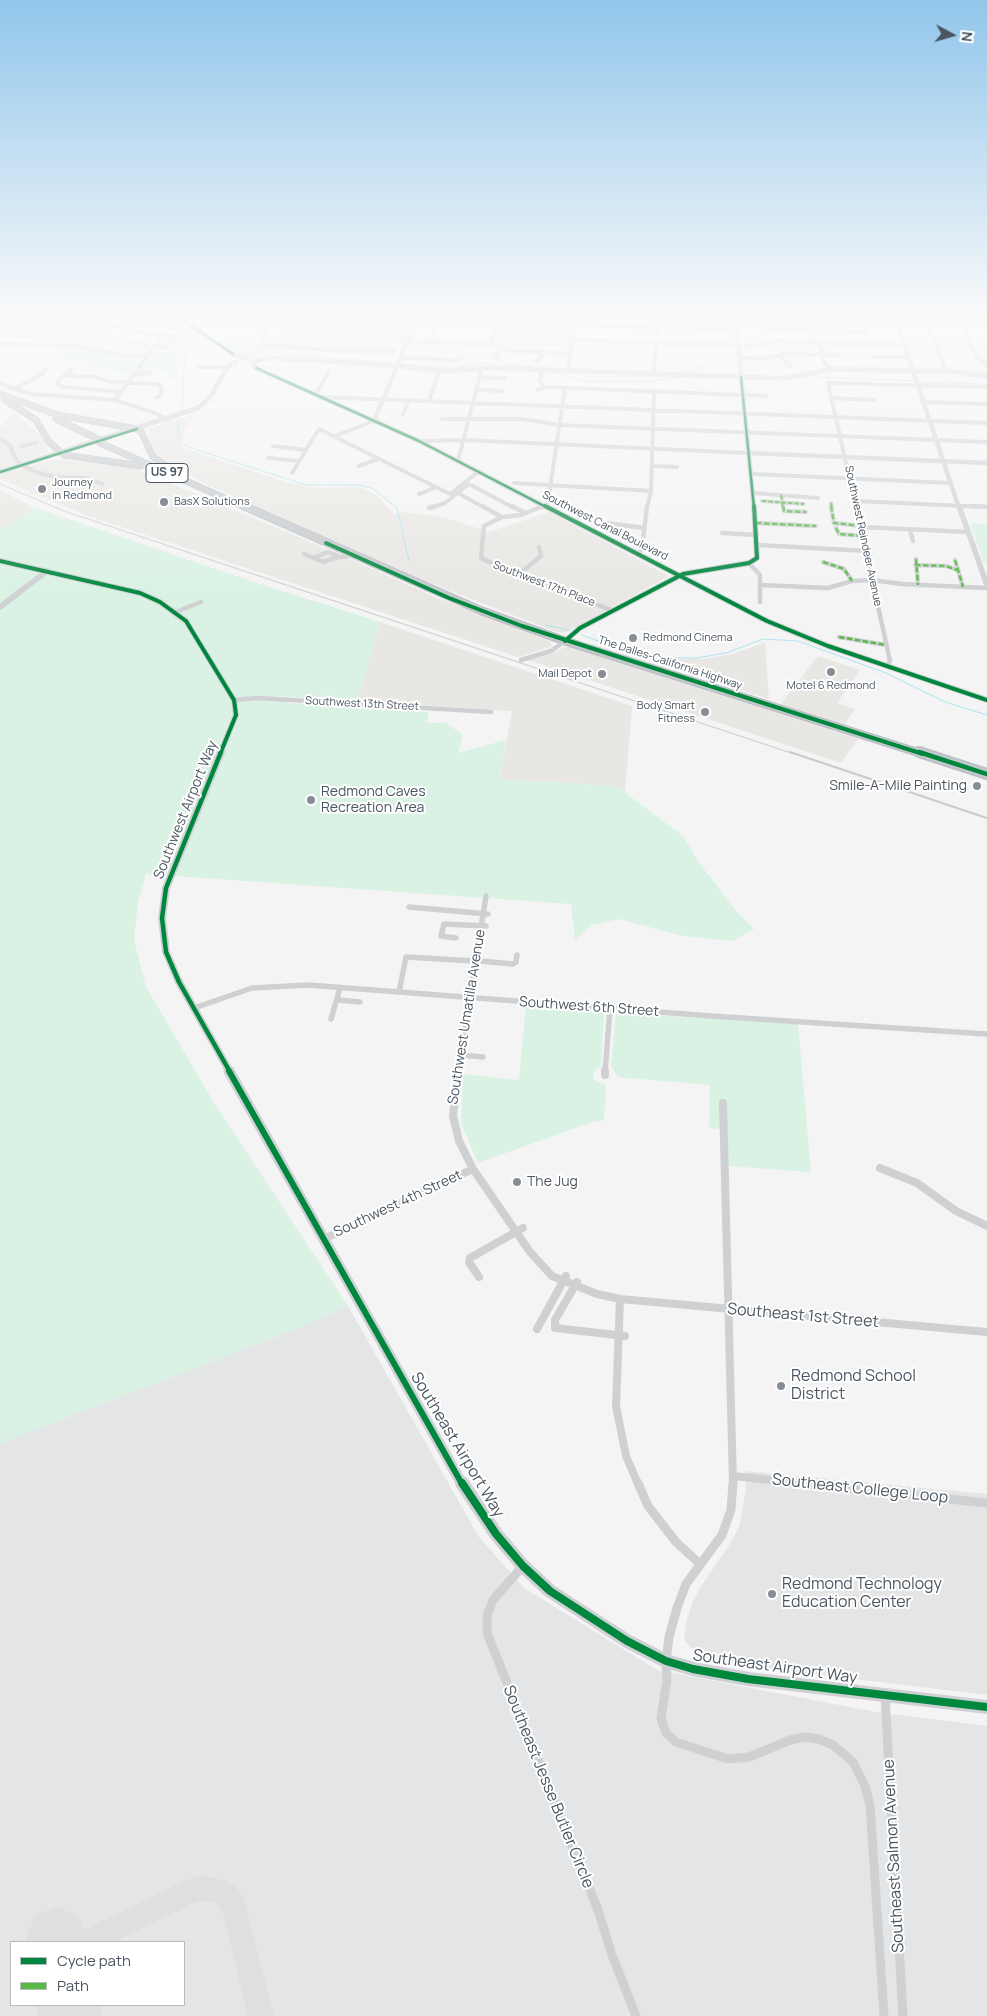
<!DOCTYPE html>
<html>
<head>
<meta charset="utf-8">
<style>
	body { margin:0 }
	#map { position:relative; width:987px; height:2016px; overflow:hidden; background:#f4f4f4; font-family:Manrope,sans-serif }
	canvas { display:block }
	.legend { position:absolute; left:10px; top:1941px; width:175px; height:65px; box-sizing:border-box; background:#fff; border:1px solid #b7bbc0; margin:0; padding:6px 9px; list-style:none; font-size:15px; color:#4a5661 }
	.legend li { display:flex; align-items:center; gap:10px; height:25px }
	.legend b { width:25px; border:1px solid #b7bbc0 }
	.north { position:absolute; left:927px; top:10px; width:50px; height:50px; -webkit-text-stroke:4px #fff; paint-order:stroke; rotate:96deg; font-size:14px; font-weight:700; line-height:20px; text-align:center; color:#4a5661 }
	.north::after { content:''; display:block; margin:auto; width:18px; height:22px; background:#4a5661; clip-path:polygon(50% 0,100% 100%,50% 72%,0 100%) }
</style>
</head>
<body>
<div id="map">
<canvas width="987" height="2016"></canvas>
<ul class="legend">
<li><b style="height:6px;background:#00873e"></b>Cycle path</li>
<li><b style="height:6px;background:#58b947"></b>Path</li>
</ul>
<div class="north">N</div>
</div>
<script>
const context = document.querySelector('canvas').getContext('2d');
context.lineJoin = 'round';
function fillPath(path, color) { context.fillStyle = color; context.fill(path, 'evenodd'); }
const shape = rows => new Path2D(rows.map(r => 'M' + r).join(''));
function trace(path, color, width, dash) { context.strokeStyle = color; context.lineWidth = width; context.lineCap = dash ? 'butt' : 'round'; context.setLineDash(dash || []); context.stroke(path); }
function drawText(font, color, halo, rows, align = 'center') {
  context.font = font + ' Manrope,sans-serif'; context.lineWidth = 4; context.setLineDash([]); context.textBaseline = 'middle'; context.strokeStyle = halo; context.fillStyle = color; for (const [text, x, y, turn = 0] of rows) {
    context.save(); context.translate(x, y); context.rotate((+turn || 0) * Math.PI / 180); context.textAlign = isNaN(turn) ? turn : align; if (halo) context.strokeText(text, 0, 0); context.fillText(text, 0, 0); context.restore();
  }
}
const commercial = shape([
	[14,412,42,436,48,452,0,469,0,428],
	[195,414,184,433,181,447,289,483,317,488,360,487,376,495,394,514,406,512,446,518,489,532,549,512,669,576,565,633,554,631,408,574,206,484,165,463,153,452,147,429],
	[55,459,131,467,330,550,437,598,549,641,552,646,518,657,88,516,0,479,0,475],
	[0,490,33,507,0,531],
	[380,622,632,706,625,792,616,786,500,779,512,711,357,701],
	[765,642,769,699,661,665,669,659,702,659,733,654],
	[565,647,571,647,858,739,841,763,528,660,555,652],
	[818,656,860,670,837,703,855,709,845,724,780,705]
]);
const education = shape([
	[293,317,329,317,414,320,403,344,279,339],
	[745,1471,987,1494,987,1695,754,1667,723,1662,696,1653,684,1640,687,1619,693,1601,700,1588,732,1541,740,1524,746,1489]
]);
const airport = shape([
	[348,1306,479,1537,524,1588,657,1670,876,1712,987,1726,987,2016,0,2016,0,1443,283,1334],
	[11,1942,184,1942,184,2005,11,2005]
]);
const green = shape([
	[0,317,51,317,77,326,151,344,145,351,97,343,0,338],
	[514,317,574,317,569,348,506,345],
	[241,343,259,344,274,346,271,352,241,354,236,351],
	[60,347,79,348,140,358,128,375,77,361,61,360,67,352,57,350],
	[153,351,178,352,177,378,172,379,163,370,139,371],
	[33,507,251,581,380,622,357,701,276,696,286,703,429,712,427,723,446,723,463,735,458,753,506,740,500,779,616,786,683,836,700,864,736,911,754,929,733,941,683,936,619,919,591,925,575,940,571,904,146,874,138,902,134,940,146,987,214,1103,348,1306,283,1334,0,1443,0,531],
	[970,523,987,524,987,564,984,563],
	[526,1005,604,1013,601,1067,596,1069,593,1074,594,1080,606,1085,604,1120,592,1122,478,1163,461,1123,463,1074,519,1080],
	[616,1013,798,1024,811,1172,728,1166,728,1130,709,1128,710,1085,618,1077,611,1066]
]);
const stream = shape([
	[115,317,166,328],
	[171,329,186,331,189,335,185,350,182,411],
	[241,355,274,353,331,358],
	[184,358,229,355],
	[339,358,366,361],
	[403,364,451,368,488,363,537,367],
	[553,372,585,381,655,381,679,377],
	[687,374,709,362,717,361],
	[816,377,911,381],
	[920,382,987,384],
	[179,419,178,438,180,443,188,447,306,485,360,485,374,489,397,508,409,561],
	[545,625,569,630],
	[582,635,625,651,668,658,696,658,726,653,763,639,798,641,886,673,945,702,987,715]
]);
const taxiway = shape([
	[203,1875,226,1881,237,1888,244,1900,274,2016,248,2016,223,1913,219,1906,212,1901,198,1901,114,1942,74,1942,78,1933,186,1880,203,1875]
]);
const runway = shape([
	[57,1907,79,1916,89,1942,27,1942,26,1938,35,1916,57,1907],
	[36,2005,100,2005,102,2016,38,2016,36,2005]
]);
const minorFar4 = shape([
	[78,317,143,333,174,336,167,347,153,347],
	[758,317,987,325],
	[799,317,800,323,821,347,824,363,833,369],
	[925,317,946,372],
	[957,317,961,321,977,358,987,364],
	[272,321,260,341,265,345,339,351,395,351],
	[575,325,739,330],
	[767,329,867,332,862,318],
	[573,340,753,346,773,341,903,345],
	[407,341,491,344,511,351,570,353],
	[430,341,436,328,444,321,495,325,496,331,491,344],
	[0,343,78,346,123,355,147,356],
	[780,356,791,366],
	[740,357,762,359,785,354,838,355],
	[874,357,907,357],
	[401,358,453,360,461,358],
	[499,360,494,355,501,349],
	[536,361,540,359,543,352],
	[198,367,228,367],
	[72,369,58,381,58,384,64,387,121,392],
	[568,371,576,317],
	[654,374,657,317],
	[64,375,93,377,113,382,157,384,162,388,160,396,156,398],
	[134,375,151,373,136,371],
	[481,377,505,378],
	[0,383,14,389,39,376,46,369],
	[544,387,767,396],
	[14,389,32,394,115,400,155,413,168,420],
	[477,390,502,391],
	[538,390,544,387,540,381,542,370],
	[316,395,329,371],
	[320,397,987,423],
	[832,398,875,400],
	[115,400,166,330,199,317],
	[429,401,439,371],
	[922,402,987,404],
	[403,414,409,400],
	[442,419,523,419,559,425,987,442],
	[335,436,374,421],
	[0,439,10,445,15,458,21,465,36,472,55,477,86,478,102,484],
	[419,441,464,440,748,453],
	[22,446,36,443],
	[273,446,305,450],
	[268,458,299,461],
	[458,461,482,368],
	[359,466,378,459],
	[652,466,677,467],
	[292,473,319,429,450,494,479,471],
	[752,474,951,483],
	[514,483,651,491],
	[456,492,485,508],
	[753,493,818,498],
	[419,494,437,487],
	[782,498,783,508],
	[762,501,804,504],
	[856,501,987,507],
	[831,503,832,508],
	[431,508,445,503,469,484,514,508],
	[540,508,544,506],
	[547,508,565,388],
	[647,508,651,491,654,391],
	[856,508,828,383,987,387]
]);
const minorFar3 = shape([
	[482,506,502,517],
	[512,506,525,513],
	[543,506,521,515,502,517,484,526,481,558,518,575,614,611],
	[783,506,784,511,806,512],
	[831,506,834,523,862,526],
	[856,506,890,661,887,666],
	[971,506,987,507],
	[429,508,435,506],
	[608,523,644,528],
	[756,523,816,526],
	[862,527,968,532],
	[836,528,839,534,864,536],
	[910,530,913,541],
	[722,533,757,535],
	[758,545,867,551],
	[304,554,323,562,338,557],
	[638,554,642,549,647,506],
	[313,558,328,552,341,557,352,555],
	[916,559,918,585],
	[955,560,963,587],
	[823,562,844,569,852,581],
	[749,563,760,575,760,602],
	[915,565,946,566,957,570],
	[518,575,541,556,539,547],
	[761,585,828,588,852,581,872,580,902,584,987,588],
	[176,612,201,602],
	[839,637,886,645],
	[521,660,551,651,565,641],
	[234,700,258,698,491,712]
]);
const minorFar2 = shape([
	[409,907,488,914],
	[456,938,441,936,444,924,486,926],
	[480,961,513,964,516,962,517,955],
	[399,992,406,957,475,961],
	[338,1000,360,1002],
	[194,1008,252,988,308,985,711,1016,987,1034],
	[331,1019,340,988],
	[460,1055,483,1057],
	[458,1072,486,896],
	[605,1072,610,1009]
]);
const minorFar1 = shape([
	[458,1071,453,1116,459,1141,473,1169,530,1252,552,1276,597,1294,620,1299,987,1332],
	[605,1075,605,1071],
	[723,1103,733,1484],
	[880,1168,917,1183,956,1211,987,1226],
	[324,1239,473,1169],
	[479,1277,469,1262,470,1258,523,1228],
	[577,1282,555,1320,555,1328,625,1336],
	[620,1299,616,1406,626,1456,638,1484],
	[537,1329,566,1276],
	[733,1476,808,1484]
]);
const minor = shape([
	[638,1483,648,1506,676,1542,700,1564],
	[733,1483,731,1510,722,1535,686,1584,677,1608,669,1637,666,1661,667,1679,661,1719,666,1733,676,1742,728,1759,749,1757,790,1740,805,1737,819,1739,833,1745,853,1762,865,1786,870,1805,884,2016],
	[797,1483,987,1503],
	[523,1566,493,1600,487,1616,487,1633,598,1910,612,1955,636,2016],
	[885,1696,903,2016]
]);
const tertiaryFar1 = shape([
	[736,317,741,377],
	[895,317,959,508],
	[374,421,414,326,426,317],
	[748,453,987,463]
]);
const tertiary = shape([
	[959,506,987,585],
	[0,607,47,571]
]);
const secondaryFar4 = shape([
	[169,317,186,322,233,354,246,358],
	[252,361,271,358,392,365,439,371,491,368,773,378,788,378,833,369,957,372,987,376],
	[251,362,256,368,419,441,548,508],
	[741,377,754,508],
	[0,472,198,408,211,396,228,366,236,362]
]);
const secondaryFar3 = shape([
	[545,506,767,621,828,646,987,700],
	[0,561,140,593,160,602,186,621,234,700,236,715,220,754],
	[565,641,580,628,683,574,749,563,757,558,754,506]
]);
const secondaryFar2 = shape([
	[221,752,166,888,162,918,166,952,179,982,230,1072]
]);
const secondaryFar1 = shape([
	[229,1071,462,1484]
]);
const secondary = shape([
	[462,1483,496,1534,523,1566,550,1591,627,1641,666,1661,693,1669,748,1679,987,1707]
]);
const trunkFar2 = shape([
	[0,394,58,415,137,429,141,431,153,457,171,469],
	[5,400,36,420,49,442,64,455,141,466],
	[56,419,98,439],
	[100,443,247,508]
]);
const trunkFar1 = shape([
	[244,506,482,611,565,641,923,754]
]);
const trunk = shape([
	[919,752,987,774]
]);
const railFar1 = shape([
	[0,484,64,511,794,754]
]);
const rail = shape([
	[790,752,987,818]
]);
const trunkBridge = shape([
	[98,439,104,441]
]);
const quietFar1 = shape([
	[781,495,783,508],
	[762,501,804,504],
	[831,503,832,508]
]);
const quiet = shape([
	[783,506,784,511,806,512],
	[831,506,834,523,862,526],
	[756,523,816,526],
	[836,528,839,534,864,536],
	[916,559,918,585],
	[955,560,963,587],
	[823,562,844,569,852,581],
	[915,565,946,566,957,570],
	[839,637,886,645]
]);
const cyclewayFar4 = shape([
	[169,317,186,322,233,354],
	[256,368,419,441,548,508],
	[741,377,754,508],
	[0,472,137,429]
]);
const cyclewayFar3 = shape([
	[545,506,767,621,828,646,987,700],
	[326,543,449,598,522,626,923,754],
	[0,561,140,593,160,602,186,621,234,700,236,715,220,754],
	[565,641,580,628,683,574,749,563,757,558,754,506]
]);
const cyclewayFar2 = shape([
	[221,752,166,888,162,918,166,952,179,982,230,1072],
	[919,752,987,774]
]);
const cyclewayFar1 = shape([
	[229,1071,462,1484]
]);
const cycleway = shape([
	[462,1483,496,1534,523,1566,550,1591,627,1641,666,1661,693,1669,748,1679,987,1707]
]);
const markers = [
	[42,489,5,"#868d94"],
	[164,502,5,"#868d94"],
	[633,638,5,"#868d94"],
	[831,672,5,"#868d94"],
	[602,674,5,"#868d94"],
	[705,712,5,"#868d94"],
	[977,786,5,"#868d94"],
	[311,800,5,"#868d94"],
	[517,1182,5,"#868d94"],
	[781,1386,5,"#868d94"],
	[772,1594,5,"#868d94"]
];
const farPoinames = [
	["Journey",52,483],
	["in Redmond",52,496],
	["BasX Solutions",174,502],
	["Redmond Cinema",643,638],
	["Mail Depot",592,674,"right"],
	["Motel 6 Redmond",831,686,"center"],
	["Body Smart",695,706,"right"],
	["Fitness",695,719,"right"]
];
const farStreetnames = [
	["Southwest Canal Boulevard",605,526,27],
	["Southwest Reindeer Avenue",863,536,78],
	["Southwest 17th Place",544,584,21],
	["The Dalles-California Highway",670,663,18],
	["Southwest 13th Street",362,704,3]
];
const shields = [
	[167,473,42]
];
const shieldNames = [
	["US 97",167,473]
];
const poiNames = [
	["Smile-A-Mile Painting",967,786,"right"],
	["Redmond Caves",321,792],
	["Recreation Area",321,808],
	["The Jug",527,1182]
];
const streetNames = [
	["Southwest Airport Way",186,810,-68],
	["Southwest 6th Street",589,1007,4],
	["Southwest Umatilla Avenue",467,1017,-81],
	["Southwest 4th Street",398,1204,-25]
];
const nearStreetnames = [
	["Southeast 1st Street",803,1316,5],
	["Southeast Airport Way",457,1445,59],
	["Southeast College Loop",860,1489,6],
	["Southeast Airport Way",775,1667,8],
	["Southeast Jesse Butler Circle",548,1787,68],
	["Southeast Salmon Avenue",894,1856,-93]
];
const nearPoinames = [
	["Redmond School",791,1377],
	["District",791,1395],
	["Redmond Technology",782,1585],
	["Education Center",782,1603]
];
fillPath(commercial, '#e8e7e3');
fillPath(education, '#e6e5e6');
fillPath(airport, '#e4e5e7');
fillPath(green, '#d9f2e3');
trace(stream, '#aee2f0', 1);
fillPath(taxiway, '#dedfe0');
fillPath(runway, '#dedfe0');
trace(trunkFar2, '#b9bec3', 7);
trace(trunkFar1, '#b9bec3', 9);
trace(trunk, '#b9bec3', 12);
trace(minorFar4, '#ced0d2', 4);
trace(minorFar3, '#ced0d2', 4.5);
trace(minorFar2, '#ced0d2', 5.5);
trace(minorFar1, '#ced0d2', 8);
trace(minor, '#ced0d2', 9);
trace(tertiaryFar1, '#ced0d2', 4.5);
trace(tertiary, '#ced0d2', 5.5);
trace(secondaryFar4, '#ced0d4', 5);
trace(secondaryFar3, '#ced0d4', 6);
trace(secondaryFar2, '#ced0d4', 8);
trace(secondaryFar1, '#ced0d4', 11);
trace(secondary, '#ced0d4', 14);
trace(trunkFar2, '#c4c9cd', 5.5);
trace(trunkFar1, '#c4c9cd', 7);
trace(trunk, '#c4c9cd', 9);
trace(railFar1, '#c9cacc', 1);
trace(rail, '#c9cacc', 2);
trace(trunkBridge, '#b9bec3', 7, []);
trace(trunkBridge, '#c4c9cd', 5.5);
trace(quietFar1, '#58b947', 2, [4.5, 2]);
trace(quiet, '#58b947', 2.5, [5.5, 2.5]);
trace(cyclewayFar4, '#00873e', 2.5);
trace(cyclewayFar3, '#00873e', 4);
trace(cyclewayFar2, '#00873e', 4.5);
trace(cyclewayFar1, '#00873e', 6);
trace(cycleway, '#00873e', 8);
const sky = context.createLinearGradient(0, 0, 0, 599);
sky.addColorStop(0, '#91c6eb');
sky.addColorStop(0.53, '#fafafa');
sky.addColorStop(1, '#fafafa00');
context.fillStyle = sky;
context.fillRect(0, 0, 987, 599);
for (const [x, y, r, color] of markers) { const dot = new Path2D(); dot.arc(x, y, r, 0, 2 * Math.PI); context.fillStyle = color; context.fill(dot); trace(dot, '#fff', 2); }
drawText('11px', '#4a5661', '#fff', farPoinames, 'left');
drawText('11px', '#4a5661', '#fff', farStreetnames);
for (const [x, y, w] of shields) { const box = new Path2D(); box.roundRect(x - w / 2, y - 9.5, w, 19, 4); context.fillStyle = '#fff'; context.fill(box); trace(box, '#4a5661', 1); }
drawText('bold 12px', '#4a5661', null, shieldNames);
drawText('14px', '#4a5661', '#fff', poiNames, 'left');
drawText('14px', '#4a5661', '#fff', streetNames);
drawText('16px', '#4a5661', '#fff', nearStreetnames);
drawText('16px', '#4a5661', '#fff', nearPoinames, 'left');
</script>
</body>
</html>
